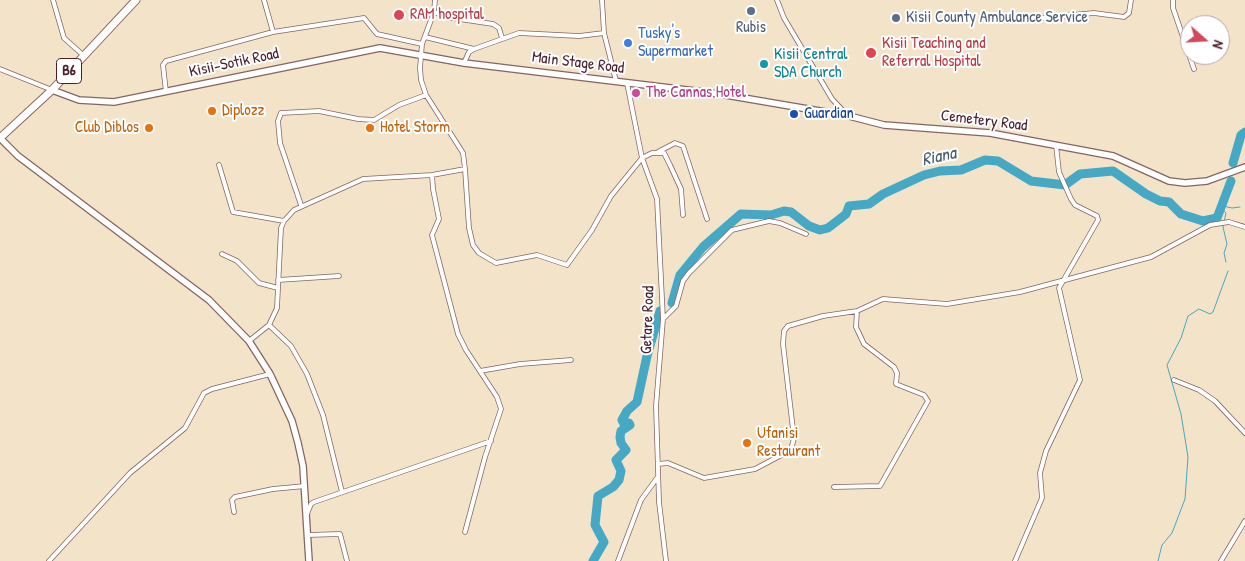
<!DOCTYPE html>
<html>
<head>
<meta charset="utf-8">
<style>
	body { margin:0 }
	#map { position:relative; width:1245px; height:561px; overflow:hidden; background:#f3e3c8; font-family:"Patrick Hand",sans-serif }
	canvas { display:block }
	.north { position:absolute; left:1180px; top:15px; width:50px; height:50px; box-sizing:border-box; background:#fff; border:1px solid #b7a5aa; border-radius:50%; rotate:109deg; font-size:14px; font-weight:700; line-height:20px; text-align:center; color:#4a1f2b }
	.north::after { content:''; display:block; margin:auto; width:18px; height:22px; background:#d1495b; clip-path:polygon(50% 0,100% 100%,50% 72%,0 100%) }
</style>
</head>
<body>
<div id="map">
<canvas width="1245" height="561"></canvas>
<div class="north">N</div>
</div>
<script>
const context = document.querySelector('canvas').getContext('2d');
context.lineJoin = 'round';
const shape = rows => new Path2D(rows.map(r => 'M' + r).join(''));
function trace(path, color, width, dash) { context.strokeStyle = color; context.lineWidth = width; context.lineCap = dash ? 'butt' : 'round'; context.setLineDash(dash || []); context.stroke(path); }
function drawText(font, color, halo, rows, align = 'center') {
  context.font = font + ' "Patrick Hand",sans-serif'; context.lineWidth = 4; context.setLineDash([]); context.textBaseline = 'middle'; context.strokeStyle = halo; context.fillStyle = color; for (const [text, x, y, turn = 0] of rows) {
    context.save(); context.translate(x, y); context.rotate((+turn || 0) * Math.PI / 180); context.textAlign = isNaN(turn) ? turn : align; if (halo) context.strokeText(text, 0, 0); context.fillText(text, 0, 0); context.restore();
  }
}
const stream = shape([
	[1223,206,1232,208,1240,207],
	[1222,209,1226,213,1223,227,1227,244,1224,253,1226,262],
	[1158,561,1162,545,1172,533,1185,499,1188,457,1181,414,1167,365,1181,338,1188,316,1199,309,1210,314,1213,312,1228,271]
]);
const river = shape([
	[1233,163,1241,135,1245,132],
	[672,303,680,275,703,247,741,214,771,215,784,211,791,212,809,226,820,230,828,228,841,218,846,214,849,206,869,204,883,194,924,175,940,171,961,170,985,160,998,161,1031,181,1065,185,1080,174,1113,171,1146,194,1160,201,1169,202,1181,214,1203,221,1217,218,1231,181],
	[593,561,604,542,595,525,598,496,613,487,619,480,621,471,616,460,626,450,621,443,620,437,621,431,630,425,629,423,624,424,622,420,627,411,637,402,647,356,660,311]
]);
const street = shape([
	[53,0,64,38,83,55],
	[264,0,273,32],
	[602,0,604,33,616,81],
	[777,0,784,18,832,99,847,115],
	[1173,0,1173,8,1194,69],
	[434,12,446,17,493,24,499,28,502,38],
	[1008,21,1094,13,1124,17,1129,13,1131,0],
	[425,37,474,49],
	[464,63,469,52,474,49,519,33,579,36,604,33],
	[0,69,52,90],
	[627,83,642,158,657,199,663,319,656,406,659,502,666,561],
	[166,92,163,65,166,61,273,32,364,18,377,34,422,44],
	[658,152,675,143,683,146,707,219],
	[219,165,233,212,284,221],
	[465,169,469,228,473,245,479,253,496,263,537,255,567,265,592,230,611,196,642,158,652,153,664,153,670,165,681,189,683,215],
	[432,175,433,189,439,219,432,235,458,334,466,350,497,397,501,409,485,457,465,532],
	[301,205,280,143,278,121,281,113,319,111,358,119,374,120,399,105,426,95],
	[222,254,237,261,259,283,278,288],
	[278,280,339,276],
	[663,319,676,306,683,281,689,273,732,230,769,221,780,223,806,234],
	[269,325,291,346,307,374,323,415,342,492],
	[249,341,269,325,277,308,281,228,284,221,294,210,363,179,432,175,465,169,463,153,426,95,421,80,420,68,422,44,434,12,435,0],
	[480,371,520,364,571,360],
	[1174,380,1199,390,1215,401,1245,433],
	[658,464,668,463,704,478,755,469,791,450,794,438,783,344,784,331,788,326,823,316,857,311,883,299,947,304,1020,292,1151,257,1210,225,1229,222,1245,227],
	[834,487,880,486,928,401,924,395,896,384,897,373,894,367,864,344,856,327,857,311],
	[234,512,232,500,235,497,273,489,305,486],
	[307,514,311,504,314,502,491,441],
	[308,535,340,534,347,561],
	[49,561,130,473,185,428,204,393,212,389,270,374],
	[618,561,641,500,657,478],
	[1015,561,1042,498,1040,473,1046,451,1080,380,1059,288,1098,220,1097,216,1075,205,1071,199,1059,172,1056,145],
	[1221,561,1245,521]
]);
const secondary = shape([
	[52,90,79,100,114,102,380,48,464,63,720,94,849,116,884,125,990,133,1113,156,1169,181,1185,183,1207,181,1245,167],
	[0,138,18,156,209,300,249,341,270,374,292,421,298,443,303,466,309,561]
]);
const highway = shape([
	[0,138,52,90,136,0]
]);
const markers = [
	[751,11,5,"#5c6f8a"],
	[399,15,6,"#e0444e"],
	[896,18,5,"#5c6f8a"],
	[628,43,5,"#3f7fe0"],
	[871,53,6,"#e0444e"],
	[764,64,5,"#0f9aa8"],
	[636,93,5,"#d1479c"],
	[212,111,5,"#e8710a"],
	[794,114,5,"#1a4fb4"],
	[149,128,5,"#e8710a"],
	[370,128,5,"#e8710a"],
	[747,443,5,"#e8710a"]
];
const shields = [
	[69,71,25]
];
const shieldNames = [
	["B6",69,71]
];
const healthNames = [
	["RAM hospital",410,15],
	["Kisii Teaching and",882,44],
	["Referral Hospital",882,62]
];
const serviceNames = [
	["Kisii County Ambulance Service",906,18],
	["Rubis",751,28,"center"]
];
const shopNames = [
	["Tusky's",638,34],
	["Supermarket",638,52]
];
const cultureNames = [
	["Kisii Central",774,55],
	["SDA Church",774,73]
];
const streetNames = [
	["Kisii-Sotik Road",234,63,-12],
	["Main Stage Road",578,63,7],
	["Cemetery Road",984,121,7],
	["Getare Road",648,320,-88]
];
const hotelNames = [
	["The Cannas Hotel",646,93]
];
const foodNames = [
	["Diplozz",222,111],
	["Club Diblos",139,128,"right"],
	["Hotel Storm",380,128],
	["Ufanisi",757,434],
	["Restaurant",757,452]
];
const transitNames = [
	["Guardian",804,114]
];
const waterNames = [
	["Riana",939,157,-13]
];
trace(stream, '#45a8c4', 1);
trace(river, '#45a8c4', 9);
trace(street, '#856462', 5.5);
trace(secondary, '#856462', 8);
trace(highway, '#856462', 9);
trace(street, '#fff', 4);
trace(secondary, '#fff', 5.5);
trace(highway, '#fff', 7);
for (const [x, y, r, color] of markers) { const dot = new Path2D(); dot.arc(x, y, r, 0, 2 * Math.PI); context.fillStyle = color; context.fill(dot); trace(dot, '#fff', 2); }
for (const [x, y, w] of shields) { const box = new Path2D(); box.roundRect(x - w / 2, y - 12.5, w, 25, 4); context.fillStyle = '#fff'; context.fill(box); trace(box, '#4a1f2b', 1); }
drawText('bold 15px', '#4a1f2b', null, shieldNames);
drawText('16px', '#be3a42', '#fff', healthNames, 'left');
drawText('16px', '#4e5e75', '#fff', serviceNames, 'left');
drawText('16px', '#366cbe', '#fff', shopNames, 'left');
drawText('16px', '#0d838f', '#fff', cultureNames, 'left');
drawText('16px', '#4a1f2b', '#fff', streetNames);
drawText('16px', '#b23c85', '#fff', hotelNames, 'left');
drawText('16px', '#c56008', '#fff', foodNames, 'left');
drawText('16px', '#164399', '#fff', transitNames, 'left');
drawText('italic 18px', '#485d70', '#fff', waterNames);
</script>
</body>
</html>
